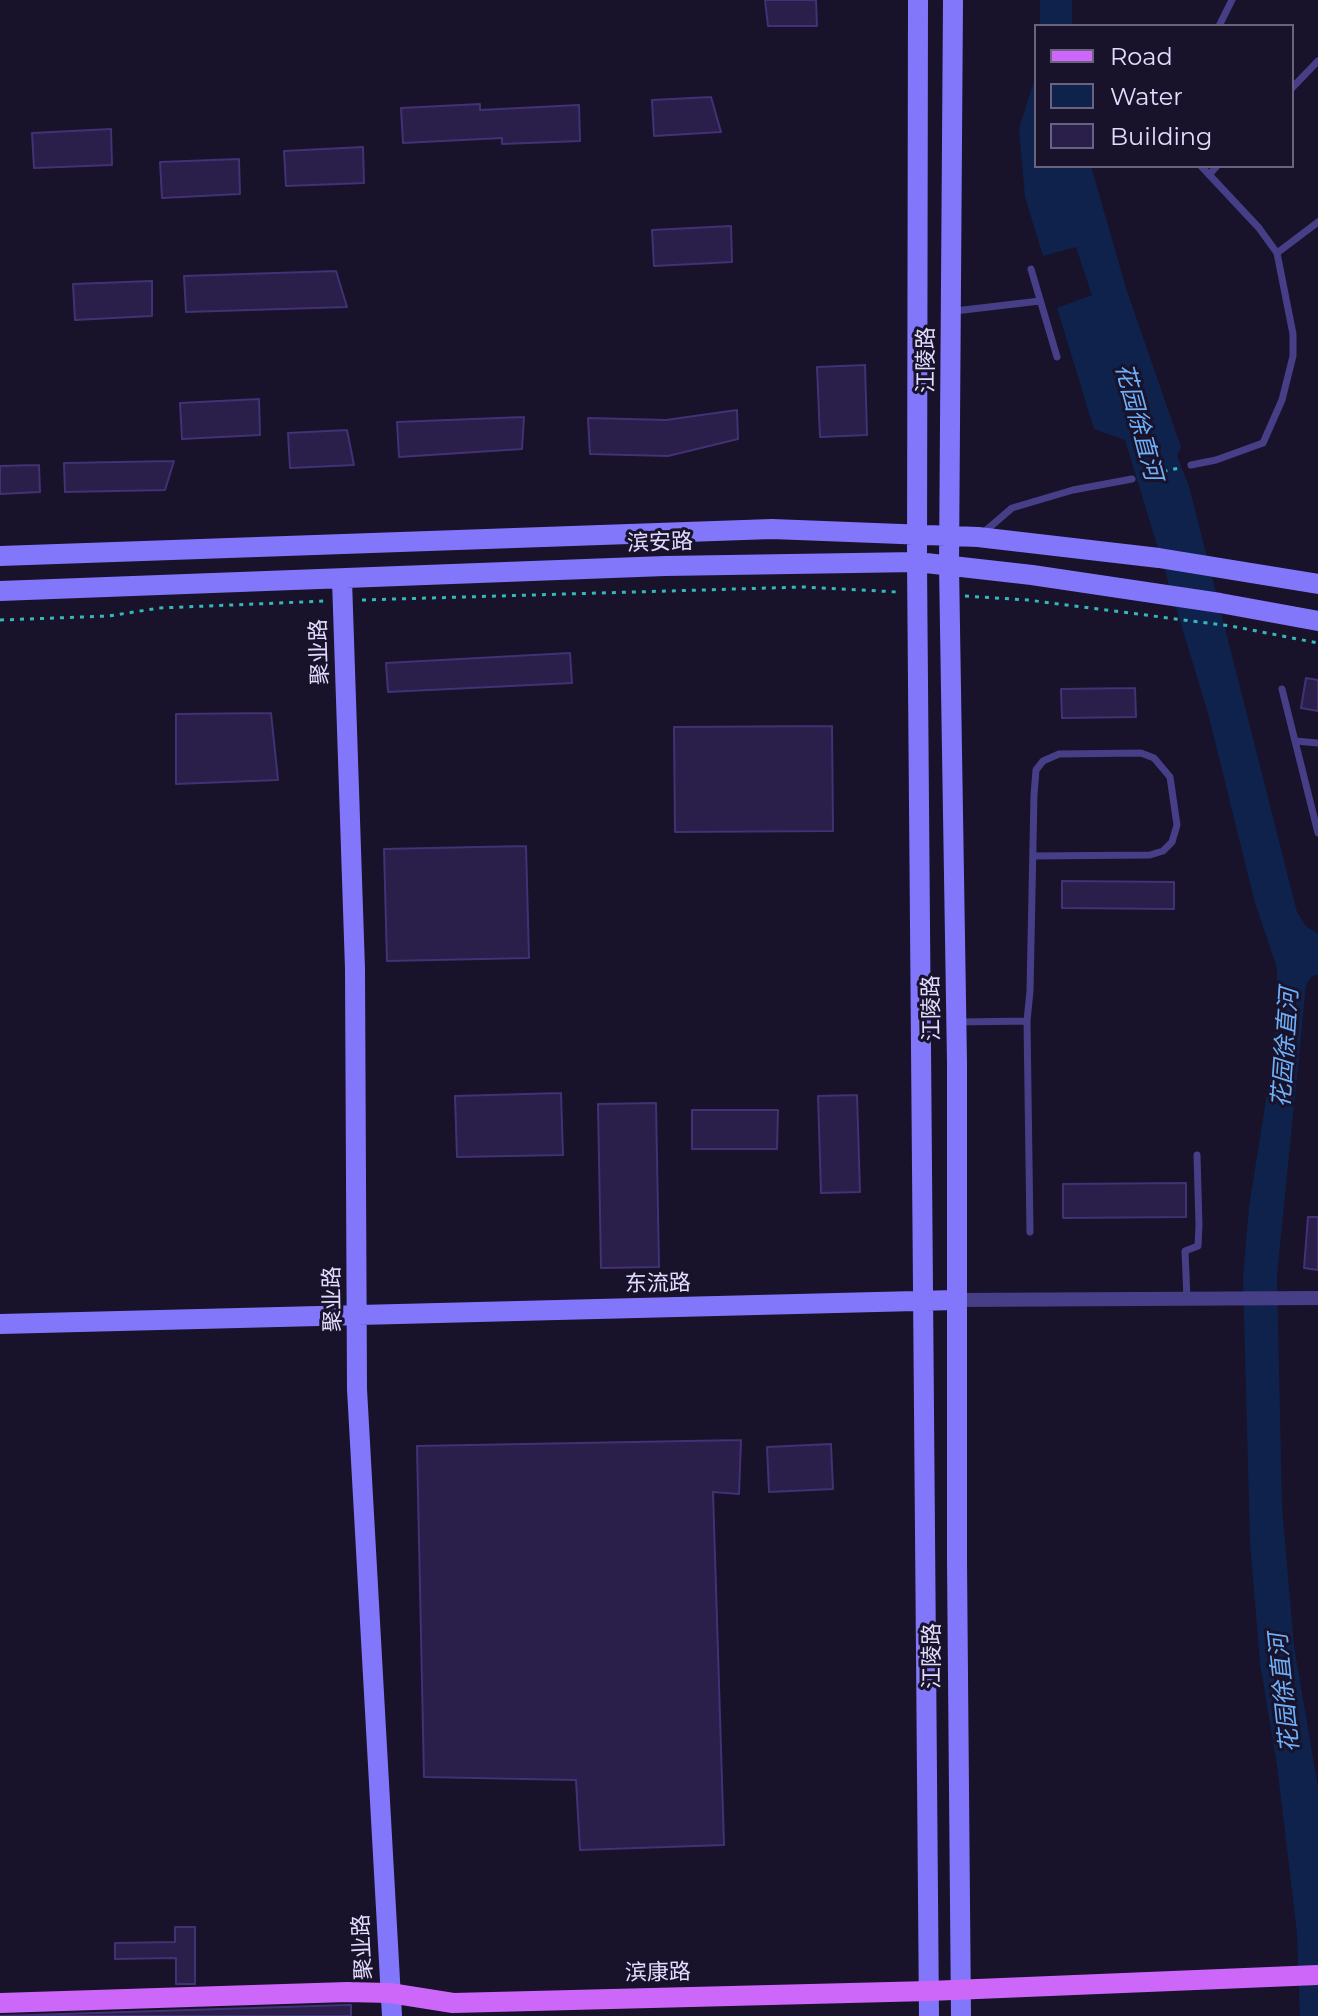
<!DOCTYPE html>
<html>
<head>
<meta charset="utf-8">
<style>
	body { margin:0 }
	#map { position:relative; width:1318px; height:2016px; overflow:hidden; background:#18122a; font-family:Montserrat,sans-serif }
	canvas { display:block }
	.legend { position:absolute; left:1034px; top:24px; width:260px; height:144px; box-sizing:border-box; background:#18122a; border:2px solid #69637f; margin:0; padding:10px 14px; list-style:none; font-size:24px; color:#e2dcfe }
	.legend li { display:flex; align-items:center; gap:16px; height:40px }
	.legend b { width:40px; border:2px solid #69637f }
</style>
</head>
<body>
<div id="map">
<canvas width="1318" height="2016"></canvas>
<ul class="legend">
<li><b style="height:10px;background:#cc67fa"></b>Road</li>
<li><b style="height:22px;background:#0f224c"></b>Water</li>
<li><b style="height:22px;background:#2a1e4a"></b>Building</li>
</ul>
</div>
<script>
const context = document.querySelector('canvas').getContext('2d');
context.lineJoin = 'round';
function fillPath(path, color) { context.fillStyle = color; context.fill(path, 'evenodd'); }
const shape = rows => new Path2D(rows.map(r => 'M' + r).join(''));
function trace(path, color, width, dash) { context.strokeStyle = color; context.lineWidth = width; context.lineCap = dash ? 'butt' : 'round'; context.setLineDash(dash || []); context.stroke(path); }
function drawText(font, color, halo, rows, align = 'center') {
  context.font = font + ' Montserrat,"Noto Sans SC",sans-serif'; context.lineWidth = 6; context.setLineDash([]); context.textBaseline = 'middle'; context.strokeStyle = halo; context.fillStyle = color; for (const [text, x, y, turn = 0] of rows) {
    context.save(); context.translate(x, y); context.rotate((+turn || 0) * Math.PI / 180); context.textAlign = isNaN(turn) ? turn : align; if (halo) context.strokeText(text, 0, 0); context.fillText(text, 0, 0); context.restore();
  }
}
const water = shape([
	[1040,0,1072,0,1072,26,1040,26],
	[1036,75,1036,166,1091,166,1126,288,1181,447,1177,456,1189,486,1297,912,1306,926,1318,934,1318,975,1312,976,1306,985,1277,1276,1282,1507,1294,1646,1318,1787,1318,2016,1300,2016,1297,1933,1277,1765,1260,1663,1250,1543,1243,1277,1249,1207,1275,1043,1277,968,1255,903,1208,713,1125,440,1094,429,1057,308,1092,295,1076,247,1043,256,1025,197,1019,128]
]);
const building = shape([
	[765,0,816,0,817,26,768,26,765,0],
	[711,97,721,132,654,136,652,100,711,97],
	[480,104,480,110,579,105,580,141,502,144,502,138,403,143,401,108,480,104],
	[111,129,112,165,34,168,32,133,111,129],
	[363,147,364,183,286,186,284,151,363,147],
	[239,159,240,194,162,198,160,162,239,159],
	[731,226,732,262,654,266,652,230,731,226],
	[336,271,347,307,186,312,184,276,336,271],
	[152,281,152,316,75,320,73,284,152,281],
	[865,365,867,435,820,437,817,367,865,365],
	[259,399,260,435,182,439,180,403,259,399],
	[737,410,738,439,668,456,590,454,588,418,666,420,737,410],
	[524,417,522,449,399,457,397,422,524,417],
	[347,430,354,465,290,468,288,433,347,430],
	[174,461,165,490,65,492,64,463,174,461],
	[39,465,40,492,0,494,0,466,39,465],
	[570,653,572,683,388,692,386,663,570,653],
	[1306,678,1318,680,1318,711,1301,708,1306,678],
	[1135,688,1136,717,1062,718,1061,689,1135,688],
	[271,713,278,780,176,784,176,714,271,713],
	[832,726,833,831,675,832,674,727,832,726],
	[526,846,529,958,387,961,384,849,526,846],
	[1062,881,1174,882,1174,909,1062,908,1062,881],
	[561,1093,563,1155,457,1157,455,1096,561,1093],
	[857,1095,860,1192,821,1193,818,1096,857,1095],
	[656,1103,659,1267,601,1268,598,1104,656,1103],
	[692,1110,778,1110,777,1149,692,1149,692,1110],
	[1186,1183,1186,1217,1063,1218,1063,1184,1186,1183],
	[1308,1217,1318,1217,1318,1270,1304,1268,1308,1217],
	[741,1440,739,1494,713,1492,724,1845,580,1850,576,1780,424,1777,417,1446,741,1440],
	[831,1444,833,1489,769,1492,767,1447,831,1444],
	[175,1927,195,1927,195,1984,176,1984,176,1958,115,1959,115,1943,175,1942,175,1927],
	[347,2005,351,2005,351,2016,0,2016,347,2005]
]);
const path = shape([
	[1144,476,1179,468],
	[965,596,1028,600,1231,626,1318,643],
	[362,600,804,587,898,592],
	[0,620,109,616,159,608,326,601]
]);
const lane = shape([
	[1219,26,1232,0],
	[1292,88,1318,61],
	[1209,175,1217,166],
	[1277,253,1318,222],
	[1031,269,1057,357],
	[955,311,1040,301],
	[1191,465,1216,460,1263,443,1282,400,1293,356,1293,334,1277,253,1259,228,1201,166],
	[983,533,1012,508,1073,490,1132,479],
	[1282,689,1318,833],
	[1295,741,1318,743],
	[959,1022,1027,1021],
	[1030,1232,1027,1021,1030,991,1034,795,1036,770,1043,761,1059,754,1141,753,1154,758,1170,777,1177,825,1172,842,1163,851,1150,855,1033,856],
	[1187,1299,1185,1251,1198,1246,1199,1225,1197,1155]
]);
const street = shape([
	[956,1300,1318,1298]
]);
const secondary = shape([
	[918,0,917,562,929,2016],
	[953,0,949,565,957,1062,957,1562,961,2016],
	[0,556,772,529,978,537,1159,558,1318,584],
	[342,580,355,969,357,1389,392,2016],
	[0,591,665,566,917,562,1032,575,1220,603,1318,621],
	[0,1324,956,1300]
]);
const primary = shape([
	[0,2003,347,1992,390,1993,453,2003,929,1991,1318,1975]
]);
const streetNames = [
	["江陵路",927,360,-90],
	["滨安路",660,543,-2],
	["聚业路",320,652,-92],
	["江陵路",932,1008,-91],
	["东流路",658,1284,-1],
	["聚业路",333,1299,-91],
	["江陵路",933,1656,-90],
	["聚业路",363,1947,-93],
	["滨康路",658,1973,-1]
];
const waterNames = [
	["花园徐直河",1138,422,75],
	["花园徐直河",1286,1048,-86],
	["花园徐直河",1285,1693,-96]
];
fillPath(water, '#0f224c');
fillPath(building, '#2a1e4a');
trace(building, '#433175', 2);
trace(path, '#35b8b9', 3, [4, 6]);
trace(lane, '#463f87', 7);
trace(street, '#463f87', 14);
trace(secondary, '#8277fa', 20);
trace(primary, '#cc67fa', 20);
drawText('22px', '#e2dcfe', '#18122a', streetNames);
drawText('italic 24px', '#6eb0fa', '#18122a', waterNames);
</script>
</body>
</html>
